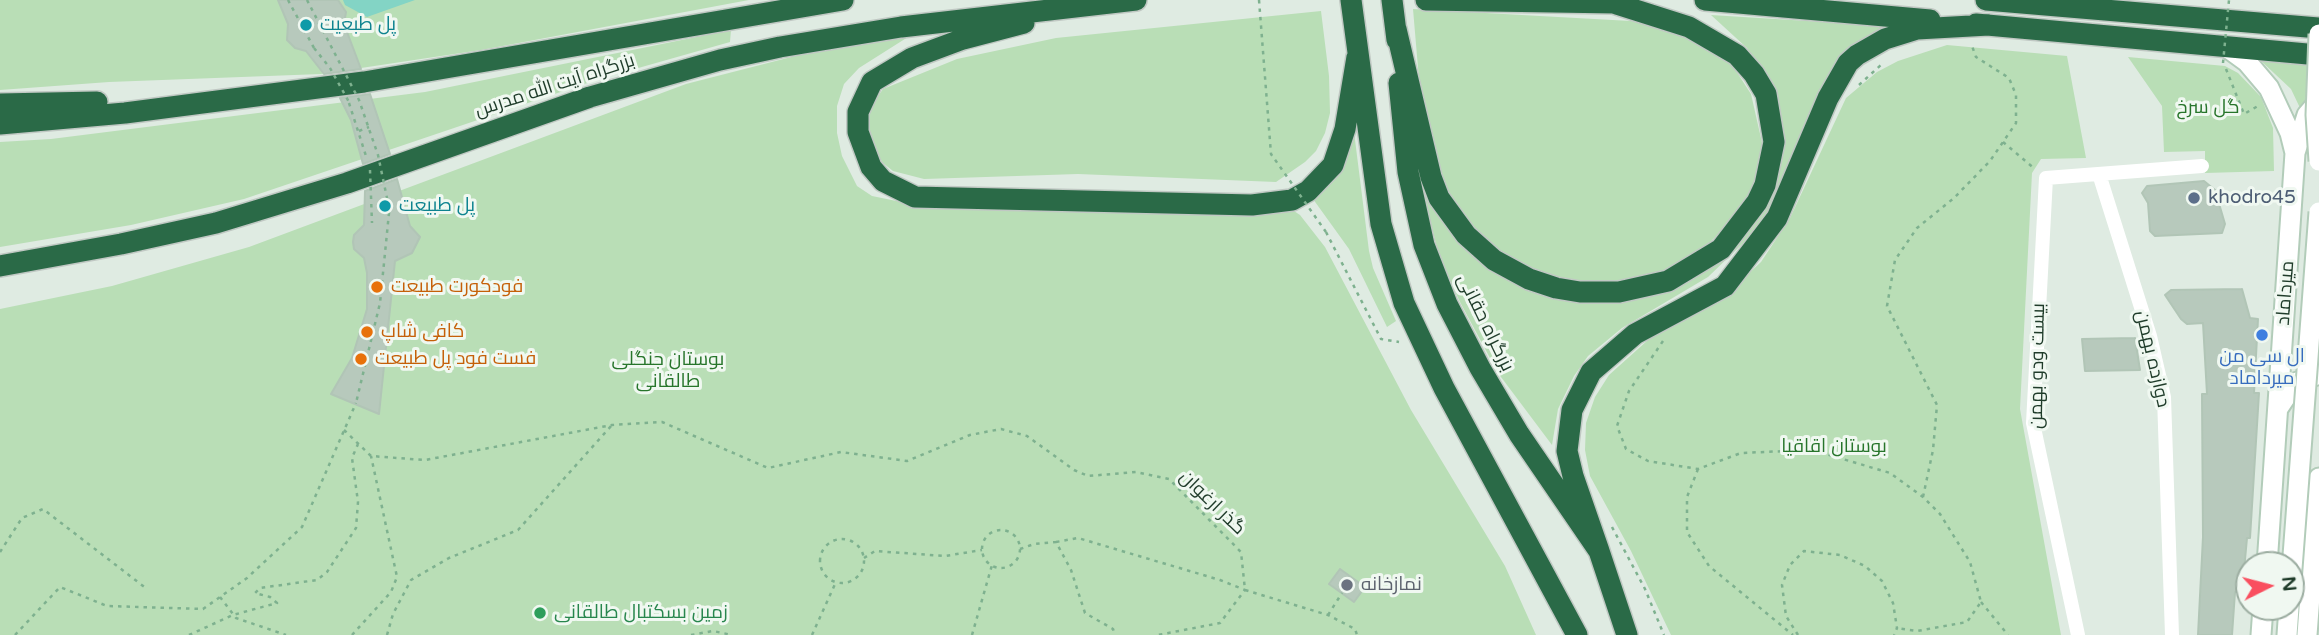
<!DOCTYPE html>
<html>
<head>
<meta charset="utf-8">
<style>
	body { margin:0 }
	#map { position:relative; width:2319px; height:635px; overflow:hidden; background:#dfebe2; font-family:"Varela Round",sans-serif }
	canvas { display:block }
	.north { position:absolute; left:2235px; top:551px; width:70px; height:70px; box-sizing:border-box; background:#f0f8f1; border:2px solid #9cada1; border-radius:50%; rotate:84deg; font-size:19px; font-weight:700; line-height:28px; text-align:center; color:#1f3c2a }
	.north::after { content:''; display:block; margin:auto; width:24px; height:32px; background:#f94f5f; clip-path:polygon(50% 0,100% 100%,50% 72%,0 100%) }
</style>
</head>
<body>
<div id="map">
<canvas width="2319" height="635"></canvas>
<div class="north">N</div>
</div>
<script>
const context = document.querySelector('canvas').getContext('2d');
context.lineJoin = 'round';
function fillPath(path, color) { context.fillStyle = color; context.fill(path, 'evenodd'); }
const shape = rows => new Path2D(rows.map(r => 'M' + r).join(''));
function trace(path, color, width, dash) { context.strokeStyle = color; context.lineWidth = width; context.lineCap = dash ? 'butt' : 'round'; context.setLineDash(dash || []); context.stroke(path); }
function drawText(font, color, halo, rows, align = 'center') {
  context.font = font + ' "Varela Round",Cairo,sans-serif'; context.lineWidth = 6; context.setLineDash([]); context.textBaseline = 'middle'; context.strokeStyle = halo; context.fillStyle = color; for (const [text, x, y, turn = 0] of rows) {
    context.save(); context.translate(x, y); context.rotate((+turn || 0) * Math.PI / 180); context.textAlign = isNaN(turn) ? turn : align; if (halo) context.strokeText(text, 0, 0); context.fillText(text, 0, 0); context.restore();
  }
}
const green = shape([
	[0,0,749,0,481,50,321,74,109,82,0,90],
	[1413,9,1667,23,1727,57,1751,94,1763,147,1759,178,1741,212,1702,250,1653,278,1618,286,1552,281,1485,245,1447,196,1420,91],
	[1321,11,1329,76,1330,113,1325,133,1316,151,1305,162,1276,182,1078,174,924,179,893,171,883,163,870,144,867,128,869,109,883,89,957,59,1056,38],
	[1711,15,1888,26,1873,35,1761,226,1708,277,1622,328,1588,356,1574,376,1558,409,1552,445,1498,373,1461,304,1441,263,1419,178,1431,201,1538,291,1689,278,1773,181,1760,69,1747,48],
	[731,30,730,42,596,80,244,199,131,225,0,247,0,142,51,139,425,92],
	[908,37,859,68,844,84,837,106,837,133,842,156,857,186,872,196,911,204,1100,212,1294,211,1300,215,1325,247,1411,410,1505,566,1536,635,0,635,0,309,112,286,249,247,686,84,803,54],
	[1947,45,2067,56,2086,158,2041,159,2032,173,2020,409,2061,635,1671,635,1631,551,1590,476,1585,450,1586,423,1595,397,1609,375,1658,331,1733,288,1761,262,1790,218,1846,98,1877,72,1898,61],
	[2128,57,2225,66,2238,73,2261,97,2273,128,2274,171,2205,173,2205,151,2164,152,2162,106],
	[2259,59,2309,59,2310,106,2301,110,2291,89],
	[1353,124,1369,251,1373,268,1396,321,1387,327,1349,249,1313,199]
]);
const water = shape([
	[343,0,415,0,367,17,345,5]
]);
const building = shape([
	[278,0,338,0,346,12,344,24,361,69,324,74,306,51,295,48,287,40,288,24,278,0],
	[370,94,390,154,363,164,351,120,340,98,370,94],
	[397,179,410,226,420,237,412,253,395,261,379,414,331,394,352,358,367,309,367,273,364,258,354,249,353,242,354,235,364,225,365,191,397,179],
	[2204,181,2215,190,2225,224,2222,233,2155,236,2150,231,2148,203,2142,193,2147,186,2204,181],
	[2242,289,2250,318,2258,319,2254,393,2259,393,2250,538,2247,538,2242,592,2235,592,2232,635,2198,635,2203,537,2202,394,2207,394,2203,323,2187,324,2181,319,2165,295,2171,290,2242,289],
	[2135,338,2140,370,2085,371,2082,339,2135,338],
	[1340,569,1365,587,1354,602,1329,584,1340,569]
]);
const path = shape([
	[288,0,314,48],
	[2226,69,2244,114,2258,106],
	[1859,85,1882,64],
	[349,103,366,156],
	[359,131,369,127],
	[2003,142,2035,169],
	[1326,232,1381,339,1399,342],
	[1663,341,1629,391,1617,426,1626,449,1648,461,1698,469,1741,453,1787,451,1826,454,1890,473,1923,497,1940,514,1970,562,1981,602,1967,622,1917,631,1897,628],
	[344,430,371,456,425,460,612,425,662,422,768,468,841,452,907,461,970,435,1001,429,1027,436,1074,470,1088,476,1136,472,1169,479,1241,552,1245,590,1328,615,1355,629,1357,635],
	[1698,469,1687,497,1687,532,1709,566,1793,635],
	[1923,497,1933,450,1937,405,1887,306,1895,260,1917,228,1954,198,1990,161,2016,123,2016,95,2009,78,1976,57,1972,46],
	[1612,527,1645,589,1664,635],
	'982 549a19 19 0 1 1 38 0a19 19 0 1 1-38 0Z',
	'820 561a22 22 0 1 1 44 0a22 22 0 1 1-44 0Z',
	[1056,542,1078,538,1220,580,1245,590,1220,623,1158,635],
	[1020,549,1034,544,1056,542,1071,570,1085,613,1113,629,1115,635],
	[0,552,22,518,43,509,147,589],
	[864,558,875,551,945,556,982,550],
	[220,597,236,618,286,635],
	[1981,602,2008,635],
	[1328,615,1342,593],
	[15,635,60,587,107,606,203,609,247,578,302,527,356,403],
	[189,635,233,615,277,603,270,597,255,593,260,588,317,580,327,572,356,528,358,502,352,458,358,444],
	[352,635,391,592,397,577,371,456],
	[387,635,393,614,411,580,449,558,518,530,612,425],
	[691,635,713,631,732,635],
	[812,635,836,582],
	[972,635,992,565],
	[1798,635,1786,616,1782,585,1790,565,1804,551,1840,555,1865,566,1882,581,1893,603,1897,628,1894,635]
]);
const street = shape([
	[2099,174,2150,336,2164,397,2172,635],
	[2078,635,2033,423,2046,178,2202,166]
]);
const secondary = shape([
	[2225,46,2247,62,2269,88,2290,133,2295,153,2267,565],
	[2295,153,2307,115,2319,101],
	[2279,407,2295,383,2319,374],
	[2261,635,2263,607],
	[2287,635,2289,607],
	[2307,635,2319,478]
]);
const highway = shape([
	[1351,0,1381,224,1404,303,1444,388,1577,635],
	[1392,0,1397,40],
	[1426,0,1616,3],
	[1705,0,1930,20],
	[1986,0,2319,28],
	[1024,23,963,39,912,58,872,82,858,112,858,132,871,167,883,181,915,197,1252,205,1292,200,1308,191,1333,165,1345,129,1357,57],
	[1976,24,2319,55],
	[1396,29,1431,177,1439,198,1466,235,1494,260,1529,279,1556,288,1580,292,1619,292,1668,281,1721,249,1757,202,1765,185,1774,142,1766,94,1754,74,1737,55,1689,27,1604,0],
	[1399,83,1408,172,1424,245,1447,304,1480,368,1519,434,1599,551,1627,635],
	[0,104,97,102],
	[0,124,125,113,364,82,843,0],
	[0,266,121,244,216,223,347,183,590,97,720,60,780,47,901,27,1136,0],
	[1599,551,1573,476,1567,451,1572,410,1591,372,1635,334,1725,286,1777,218,1828,98,1848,63,1857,55,1885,39,1917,29,1989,25]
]);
const pathBridge = shape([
	[307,0,359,100,378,155,387,198,389,213,380,303,356,403],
	[1259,0,1271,154,1326,232],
	[314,48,330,68,349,102],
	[2223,63,2229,0],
	[370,170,372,223]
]);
const secondaryBridge = shape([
	[2319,34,2316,115,2319,161],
	[2291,582,2319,212]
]);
const markers = [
	[306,25,7,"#0f9aa8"],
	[2194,198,7,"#5c6f8a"],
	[385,206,7,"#0f9aa8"],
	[377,287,7,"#e8710a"],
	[367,332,7,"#e8710a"],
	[2262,335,7,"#3f7fe0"],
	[361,359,7,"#e8710a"],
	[1347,585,7,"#6b7280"],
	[540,613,7,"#2e9e5b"]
];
const cultureNames = [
	["پل طبعیت",320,25],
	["پل طبیعت",399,206]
];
const streetNames = [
	["بزرگراه آیت الله مدرس",555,86,-18],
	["میرداماد",2286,293,-86],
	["بزرگراه حقانی",1485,323,64],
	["دوازده بهمن",2152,359,77],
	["بیست ودو بهمن",2038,366,-89],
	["گذر ارغوان",1212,503,44]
];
const parkNames = [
	["گل سرخ",2208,108],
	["بوستان جنگلی",668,360],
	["طالقانی",668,382],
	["بوستان اقاقیا",1834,447]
];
const serviceNames = [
	["khodro45",2208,198]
];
const foodNames = [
	["فودکورت طبیعت",391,287],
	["کافی شاپ",381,332],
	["فست فود پل طبیعت",375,359]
];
const shopNames = [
	["ال سی من",2262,357],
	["میرداماد",2262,379]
];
const worshipNames = [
	["نمازخانه",1361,585]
];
const leisureNames = [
	["زمین بسکتبال طالقانی",554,613]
];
fillPath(green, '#b9deb6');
fillPath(water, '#83d4c5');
fillPath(building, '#b7c9bc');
trace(building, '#b1c5b6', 2);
trace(secondary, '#b2ccb9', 23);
trace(highway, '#c0c8c3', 24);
trace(path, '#7eb18f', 2.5, [3.5, 5]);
trace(street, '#fff', 14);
trace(secondary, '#fff', 19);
trace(highway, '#2a6a47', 21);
trace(secondaryBridge, '#b2ccb9', 23, []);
trace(pathBridge, '#7eb18f', 2.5, [3.5, 5]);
trace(secondaryBridge, '#fff', 19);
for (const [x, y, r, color] of markers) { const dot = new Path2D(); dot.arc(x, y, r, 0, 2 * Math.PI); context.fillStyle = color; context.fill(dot); trace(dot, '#f0f8f1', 2.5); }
drawText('19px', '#0d838f', '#f0f8f1', cultureNames, 'left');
drawText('19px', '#1f3c2a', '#f0f8f1', streetNames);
drawText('19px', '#27752b', '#f0f8f1', parkNames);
drawText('19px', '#4e5e75', '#f0f8f1', serviceNames, 'left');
drawText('19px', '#c56008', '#f0f8f1', foodNames, 'left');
drawText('19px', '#366cbe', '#f0f8f1', shopNames);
drawText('19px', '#5b616d', '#f0f8f1', worshipNames, 'left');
drawText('19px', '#27864d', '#f0f8f1', leisureNames, 'left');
</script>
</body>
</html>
